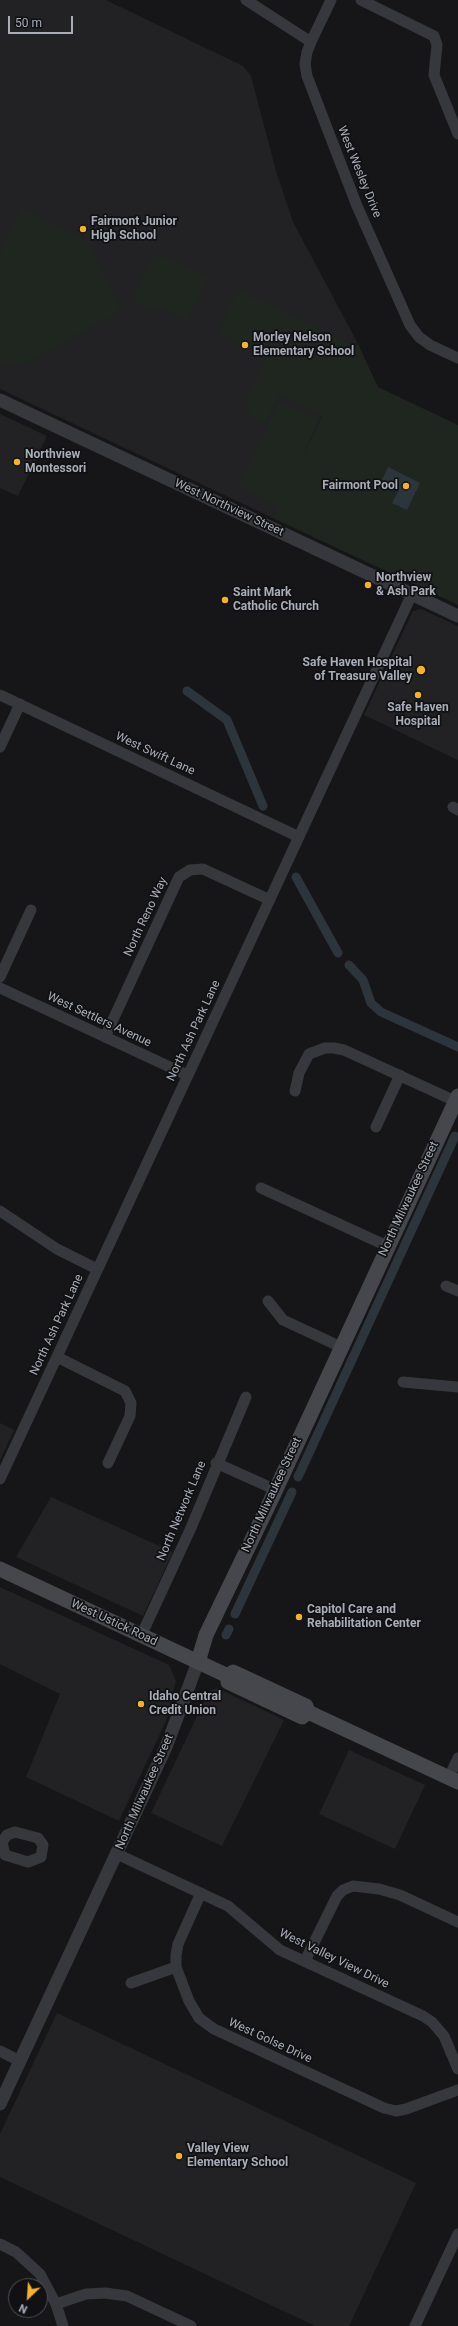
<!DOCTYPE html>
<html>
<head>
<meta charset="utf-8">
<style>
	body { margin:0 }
	#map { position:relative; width:458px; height:2326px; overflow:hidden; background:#161618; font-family:Roboto,sans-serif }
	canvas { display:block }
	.north { position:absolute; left:8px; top:2278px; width:40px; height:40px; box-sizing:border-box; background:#111113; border:1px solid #4d4f55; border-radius:50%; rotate:205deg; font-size:11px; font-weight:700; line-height:16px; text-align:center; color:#a8adb8 }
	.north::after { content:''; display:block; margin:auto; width:14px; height:18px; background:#f2b134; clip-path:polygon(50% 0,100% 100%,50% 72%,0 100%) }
	.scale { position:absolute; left:8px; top:16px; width:65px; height:18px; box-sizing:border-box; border:2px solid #a8adb8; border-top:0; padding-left:5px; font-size:12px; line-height:14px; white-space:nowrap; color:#a8adb8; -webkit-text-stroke:3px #111113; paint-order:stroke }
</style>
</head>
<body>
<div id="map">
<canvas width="458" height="2326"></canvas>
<div class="north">N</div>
<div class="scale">50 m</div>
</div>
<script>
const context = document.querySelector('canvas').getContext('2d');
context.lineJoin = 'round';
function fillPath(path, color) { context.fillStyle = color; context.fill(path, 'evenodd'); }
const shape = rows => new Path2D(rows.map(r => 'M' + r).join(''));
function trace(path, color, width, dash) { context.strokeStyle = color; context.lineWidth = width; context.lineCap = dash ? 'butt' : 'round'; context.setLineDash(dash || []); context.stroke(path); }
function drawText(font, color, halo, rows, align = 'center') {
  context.font = font + ' Roboto,sans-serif'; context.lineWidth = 3.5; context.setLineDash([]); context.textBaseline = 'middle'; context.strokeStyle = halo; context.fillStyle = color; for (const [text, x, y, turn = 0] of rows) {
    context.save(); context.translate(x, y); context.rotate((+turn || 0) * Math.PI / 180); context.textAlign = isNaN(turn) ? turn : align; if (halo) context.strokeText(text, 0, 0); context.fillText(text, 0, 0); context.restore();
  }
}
const built = shape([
	[0,0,106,0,243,66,251,76,276,171,293,222,357,342,273,518,0,389],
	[0,414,47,436,18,496,0,488],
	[421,609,458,626,458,760,364,715,413,611],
	[0,1423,14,1430,0,1460],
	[51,1497,173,1552,143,1616,16,1557],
	[0,1587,169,1665,176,1681,166,1721,119,1821,26,1777,60,1694,0,1664],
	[217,1688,284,1720,222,1846,151,1813,209,1691],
	[349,1750,425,1785,395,1849,319,1814],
	[57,2013,416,2183,349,2326,315,2326,0,2177,0,2134]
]);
const green = shape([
	[21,209,87,240,119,306,116,314,24,364,8,362,0,367,0,255],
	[154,252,207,277,188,321,159,306,155,312,132,301],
	[238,290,356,347,357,342,378,387,458,425,458,605,273,518,278,506,239,487,280,401,319,420,302,458,322,416,279,395,265,423,248,414,251,407,244,404,267,356,218,333]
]);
const water = shape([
	[388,467,420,483,407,510,392,503,399,489,382,480]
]);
const canal = shape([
	[187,691,227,720,263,806],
	[296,877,338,953],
	[349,965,363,980,371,1003,381,1012,458,1047],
	[298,1477,455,1136],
	[235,1614,292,1492],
	[226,1635,229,1629]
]);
const minor = shape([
	[246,0,311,42,307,52,305,64,307,76,357,206,410,325,419,337,430,345,458,358],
	[361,0,434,36,437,45,434,75,458,134],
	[311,42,331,0],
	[0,695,299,837],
	[0,747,20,704],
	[453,807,458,810],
	[0,977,31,910],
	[0,988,187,1075],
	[105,1037,179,877,190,870,203,869,270,900],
	[295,1091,299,1073,309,1054,325,1048,334,1048,344,1050,455,1101],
	[376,1127,400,1075],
	[261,1188,387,1246],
	[0,1211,57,1249,97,1269],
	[446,1286,458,1291],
	[268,1301,283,1320,341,1347],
	[57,1357,125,1391,131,1403,130,1416,108,1463],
	[403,1382,458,1387],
	[216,1463,276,1490],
	[0,1479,412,594],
	[141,1636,190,1530,246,1397],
	[449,1777,458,1758],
	[15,1832,38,1838,43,1845,41,1857,28,1862,5,1855,2,1842,7,1835,15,1832],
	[117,1854,228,1906,280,1950,423,2016,432,2022,444,2036,458,2069],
	[201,1893,178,1944,176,1955,176,1967,189,2001,199,2018,214,2029,384,2108,396,2111,406,2109,458,2090],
	[305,1961,337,1896,343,1890,353,1886,379,1889,400,1895,458,1922],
	[131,1983,176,1967],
	[0,2051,20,2061],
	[0,2244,16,2252,40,2274,56,2304,63,2326],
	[56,2304,86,2294,105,2293,127,2296,191,2326],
	[415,2326,458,2234]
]);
const tertiary = shape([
	[0,400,458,616],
	[0,2104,166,1747,198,1662]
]);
const secondary = shape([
	[0,1569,228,1676],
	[198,1662,206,1635,271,1500,458,1096],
	[308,1712,302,1717,228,1682,228,1676,233,1672,306,1706,308,1712,458,1782]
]);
const markers = [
	[83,229,4,"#f2b134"],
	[245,345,4,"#f2b134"],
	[17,462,4,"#f2b134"],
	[406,486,4,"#f2b134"],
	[368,585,4,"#f2b134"],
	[225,600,4,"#f2b134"],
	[421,670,5,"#f2b134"],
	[418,695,4,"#f2b134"],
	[299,1617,4,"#f2b134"],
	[141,1704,4,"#f2b134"],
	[179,2156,4,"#f2b134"]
];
const streetNames = [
	["West Wesley Drive",359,172,68],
	["West Northview Street",229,508,25],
	["West Swift Lane",155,754,25],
	["North Reno Way",146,917,-65],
	["West Settlers Avenue",99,1020,25],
	["North Ash Park Lane",194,1031,-65],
	["North Milwaukee Street",409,1199,-65],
	["North Ash Park Lane",57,1325,-65],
	["North Milwaukee Street",272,1495,-65],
	["North Network Lane",182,1511,-67],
	["West Ustick Road",114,1623,25],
	["North Milwaukee Street",145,1792,-66],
	["West Valley View Drive",334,1959,26],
	["West Golse Drive",270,2041,25]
];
const poiNames = [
	["Fairmont Junior",91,222],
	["High School",91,236],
	["Morley Nelson",253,338],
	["Elementary School",253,352],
	["Northview",25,455],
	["Montessori",25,469],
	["Fairmont Pool",398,486,"right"],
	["Northview",376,578],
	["& Ash Park",376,592],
	["Saint Mark",233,593],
	["Catholic Church",233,607],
	["Safe Haven Hospital",412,663,"right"],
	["of Treasure Valley",412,677,"right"],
	["Safe Haven",418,708,"center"],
	["Hospital",418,722,"center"],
	["Capitol Care and",307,1610],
	["Rehabilitation Center",307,1624],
	["Idaho Central",149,1697],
	["Credit Union",149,1711],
	["Valley View",187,2149],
	["Elementary School",187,2163]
];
fillPath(built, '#222225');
fillPath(green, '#1e261f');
fillPath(water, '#2c353c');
trace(canal, '#2c353c', 9);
trace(minor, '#37383d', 11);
trace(tertiary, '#37383d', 13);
trace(secondary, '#45474d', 15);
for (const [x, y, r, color] of markers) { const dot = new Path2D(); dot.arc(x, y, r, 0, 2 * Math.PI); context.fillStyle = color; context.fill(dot); trace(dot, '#111113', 1.5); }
drawText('12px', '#a8adb8', '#111113', streetNames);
drawText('bold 12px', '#a8adb8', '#111113', poiNames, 'left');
</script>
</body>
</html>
